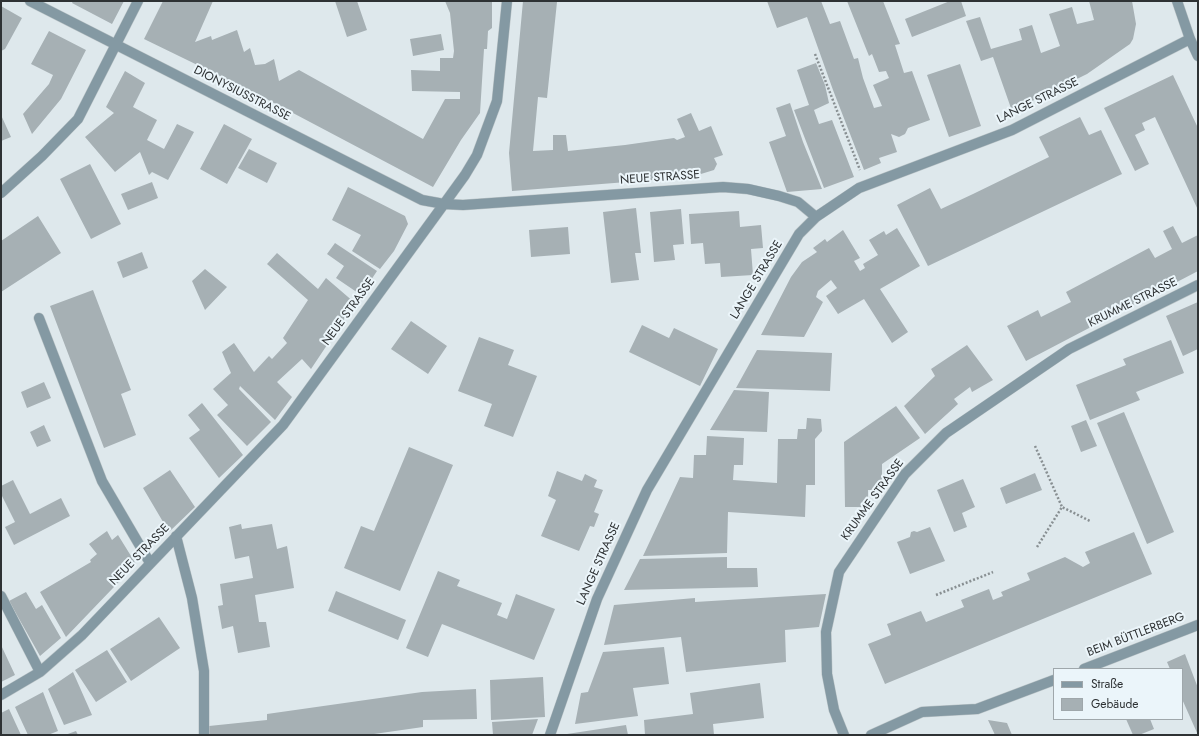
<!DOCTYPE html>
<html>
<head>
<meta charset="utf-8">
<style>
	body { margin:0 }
	#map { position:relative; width:1199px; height:736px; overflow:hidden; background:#dee8ec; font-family:Jost,sans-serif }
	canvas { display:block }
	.frame { position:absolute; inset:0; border:2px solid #2e3234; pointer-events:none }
	.legend { position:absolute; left:1053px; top:668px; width:130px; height:52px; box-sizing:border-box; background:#ebf5fa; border:1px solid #9fa7ab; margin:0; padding:5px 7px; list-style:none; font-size:12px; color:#2e3234 }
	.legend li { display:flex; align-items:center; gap:8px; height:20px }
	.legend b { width:20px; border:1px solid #9fa7ab }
</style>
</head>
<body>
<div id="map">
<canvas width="1199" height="736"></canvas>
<div class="frame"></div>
<ul class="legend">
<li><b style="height:5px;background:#8499a3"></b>Straße</li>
<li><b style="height:11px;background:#a6b0b4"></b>Gebäude</li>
</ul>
</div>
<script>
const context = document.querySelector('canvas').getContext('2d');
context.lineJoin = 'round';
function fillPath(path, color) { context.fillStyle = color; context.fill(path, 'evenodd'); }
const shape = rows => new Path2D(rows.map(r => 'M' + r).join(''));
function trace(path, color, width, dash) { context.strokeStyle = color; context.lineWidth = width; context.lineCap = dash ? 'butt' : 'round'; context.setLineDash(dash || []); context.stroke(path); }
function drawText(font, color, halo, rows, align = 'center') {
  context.font = font + ' Jost,sans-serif'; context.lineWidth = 4; context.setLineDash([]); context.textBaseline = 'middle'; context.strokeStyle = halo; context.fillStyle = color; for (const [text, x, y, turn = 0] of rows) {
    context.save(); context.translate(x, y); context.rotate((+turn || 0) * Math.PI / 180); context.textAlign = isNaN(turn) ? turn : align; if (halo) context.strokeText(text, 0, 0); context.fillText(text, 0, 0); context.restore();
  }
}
const building = shape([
	[73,1,124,1,112,24,72,3],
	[163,1,213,1,195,42,211,36,212,40,237,30,244,52,250,48,255,65,265,64,274,59,279,81,299,70,423,139,445,99,460,99,460,92,412,91,411,70,440,71,440,58,453,58,454,51,450,13,445,1,492,1,492,28,488,31,487,49,484,49,480,113,461,140,433,187,257,94,144,39],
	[335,1,357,1,367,30,347,37],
	[523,1,557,2,547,98,538,97,533,151,553,150,553,135,566,135,568,151,625,145,674,138,677,140,685,137,677,119,691,113,699,131,711,126,723,155,714,158,717,164,714,170,691,177,512,191,509,153],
	[767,1,821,1,830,24,840,21,854,59,858,58,863,78,874,108,882,106,873,85,889,78,886,71,879,72,872,54,869,56,847,1,883,1,900,44,895,45,904,73,912,71,930,120,908,128,905,134,899,137,891,134,897,152,879,158,881,163,864,170,833,90,807,17,777,28],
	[950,1,961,1,966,16,912,37,905,19],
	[1089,1,1132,1,1136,24,1133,39,1130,44,1087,74,1012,111,993,57,981,61,966,21,980,17,991,49,1022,40,1019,29,1032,25,1041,53,1060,46,1049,14,1072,7,1077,24,1094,20],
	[1,6,22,18,5,49,1,51],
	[49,31,86,50,61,99,32,134,23,114,49,84,53,75,31,64],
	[441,34,444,50,413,56,410,39],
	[816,63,825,85,829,103,814,110,819,124,832,120,854,177,824,188,794,110,809,105,797,70],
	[960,64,981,126,949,137,927,75],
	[125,71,145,83,133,107,157,120,147,140,164,149,177,124,194,132,168,180,152,172,149,175,140,152,115,172,85,137,114,113,106,107],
	[1173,75,1198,128,1198,210,1155,117,1142,123,1145,130,1135,135,1149,164,1135,171,1104,108],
	[790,103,803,142,822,189,787,192,769,142,786,136,776,108],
	[1,115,11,137,1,141],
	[1080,117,1089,135,1101,130,1122,174,928,266,897,205,930,188,941,209,973,194,1049,157,1039,137],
	[224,124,252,139,227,184,200,169],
	[249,149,277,163,267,183,238,168],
	[90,164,121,224,91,239,60,179],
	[152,182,158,198,128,210,121,194],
	[348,187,405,216,408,224,394,251,380,269,352,251,361,235,332,220],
	[636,208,641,253,635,253,639,280,611,283,603,212],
	[681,209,684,244,673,245,675,260,654,262,650,212],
	[739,211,740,227,761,225,763,248,751,249,753,275,721,277,720,263,705,264,703,243,691,244,689,214],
	[38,216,61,253,1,292,1,241],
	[1173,226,1182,243,1198,235,1198,271,1026,361,1007,326,1038,310,1041,317,1071,302,1066,292,1149,248,1155,258,1172,249,1163,231],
	[568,227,570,254,531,257,529,230],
	[897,228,920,266,880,289,908,332,892,343,864,299,838,314,826,296,837,288,831,280,818,291,816,297,823,302,804,337,761,335,791,277,802,262,817,252,813,248,825,239,827,242,843,230,860,258,854,261,860,271,865,268,863,264,878,255,869,240,884,231,886,235],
	[335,243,377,271,361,295,336,278,344,266,327,254],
	[142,252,148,268,123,278,117,262],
	[277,253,318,289,326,278,355,303,311,369,302,359,277,382,292,397,275,420,240,386,239,389,271,422,247,446,217,415,228,405,213,389,231,373,222,352,234,343,254,372,269,356,272,359,287,343,283,338,308,300,267,264],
	[205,269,227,287,205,310,192,281],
	[93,290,131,390,121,394,136,435,104,448,50,306],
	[1198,302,1198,349,1183,356,1166,316],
	[411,321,447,346,428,374,391,349],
	[642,325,669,338,674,328,718,349,700,386,629,352],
	[479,337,514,350,508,365,537,376,513,437,484,426,492,404,458,391],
	[1171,340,1184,373,1136,392,1140,400,1090,420,1076,385,1126,365,1123,359],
	[967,345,993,380,972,392,970,387,954,399,958,404,925,434,904,406,935,376,931,369],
	[757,350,832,353,830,391,736,388],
	[44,382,51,398,27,408,21,392],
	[734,390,769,392,767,432,710,430],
	[202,403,243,455,219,478,189,438,200,430,188,415],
	[896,406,920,438,882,464,882,490,868,490,868,507,845,507,844,442],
	[1124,412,1174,532,1147,544,1097,423],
	[807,418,821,419,822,431,815,439,815,485,806,485,805,517,728,512,727,553,643,556,680,477,693,478,694,455,706,455,707,436,744,438,743,465,734,465,733,480,777,483,778,439,797,439,798,429,806,429],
	[1086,420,1097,446,1081,452,1071,426],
	[44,425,51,441,37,447,30,432],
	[409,447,453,465,400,591,344,568,361,526,374,531],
	[170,470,195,507,169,532,143,488],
	[557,471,582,481,585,474,597,480,594,487,603,490,594,512,599,514,594,527,590,526,579,551,541,536,556,500,548,496],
	[1035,473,1042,490,1006,504,1000,488],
	[963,479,975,507,962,513,967,527,954,532,937,490],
	[13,480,30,514,61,498,70,516,14,545,5,527,15,522,1,494,1,486],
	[241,524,242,529,272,524,277,549,287,546,294,588,255,595,259,622,266,622,270,647,238,653,233,626,222,629,218,606,223,605,220,584,253,578,249,556,235,559,229,527],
	[930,527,945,561,910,574,897,542,910,537,911,532,914,531,917,532],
	[107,531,112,540,118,535,136,564,66,637,40,592,91,562,90,560,97,554,89,544],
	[1134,532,1152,574,885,684,868,644,891,635,887,624,921,611,926,622,964,607,961,600,989,589,993,600,1003,596,1001,592,1030,580,1027,573,1065,557,1083,567,1090,563,1085,552],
	[727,557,727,568,757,568,758,587,624,590,640,559],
	[438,571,460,580,457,586,502,603,497,615,507,619,516,594,555,609,534,660,442,624,428,657,406,648],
	[336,591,406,620,398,640,328,611],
	[26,592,36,609,42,605,61,638,40,656,9,601],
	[826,594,819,627,785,630,786,662,686,672,681,637,604,645,614,605,695,598,695,602],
	[159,617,180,648,131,681,110,649],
	[1,645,15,675,1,682],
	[664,647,669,684,633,688,638,716,575,724,581,693,588,692,603,652],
	[107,650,127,682,96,702,75,670],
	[1185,654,1198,688,1198,735,1182,699,1182,669,1170,669,1167,662],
	[73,672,92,715,64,725,48,689],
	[543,677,545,717,491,720,490,680],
	[760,683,764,718,713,724,714,735,645,735,644,720,693,714,690,693],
	[476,689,477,719,423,720,423,727,367,735,209,735,209,726,267,720,267,714,422,692],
	[43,692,58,731,48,735,28,735,15,707],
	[9,709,21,735,1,735,1,713],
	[538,719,532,735,493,735,492,722],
	[1126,719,1150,719,1154,729,1139,735,1133,735],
	[988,720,1007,723,1012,735,995,735],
	[626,725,628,735,567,735,567,734],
	[76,731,78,735,65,735]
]);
const path = shape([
	[815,54,860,170],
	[1035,446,1062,507],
	[1037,547,1062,507,1090,521],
	[936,595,993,572]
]);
const minor = shape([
	[30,1,422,200,444,204,465,175,477,155,497,101,507,1],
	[1177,1,1190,39,1198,56],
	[1,193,42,156,78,119,138,1],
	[39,318,102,481,150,563],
	[176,536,192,598,204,671,204,735],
	[1,596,40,672],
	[1084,669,1198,625],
	[1,695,40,672,82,635,283,425,444,204,463,205,723,187,748,189,779,196,798,202,816,217],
	[550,735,597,599,647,490,799,234,816,217,859,188,1012,130,1190,39],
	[844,735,834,710,827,674,826,632,839,572,905,474,946,433,1069,349,1198,285],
	[871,735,922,712,977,709,1054,680]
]);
const streetNames = [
	["DIONYSIUSSTRASSE",242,94,27],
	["LANGE STRASSE",1038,101,-26],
	["NEUE STRASSE",660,178,-4],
	["LANGE STRASSE",757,280,-59],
	["KRUMME STRASSE",1133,303,-26],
	["NEUE STRASSE",349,312,-54],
	["KRUMME STRASSE",873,500,-54],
	["NEUE STRASSE",140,555,-46],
	["LANGE STRASSE",599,564,-66],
	["BEIM BÜTTLERBERG",1136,635,-21]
];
fillPath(building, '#a6b0b4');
trace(minor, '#bbc4c7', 11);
trace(path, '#888f92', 2.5, [2, 2]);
trace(minor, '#8499a3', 10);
drawText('12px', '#2e3234', '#ebf5fa', streetNames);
</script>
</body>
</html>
